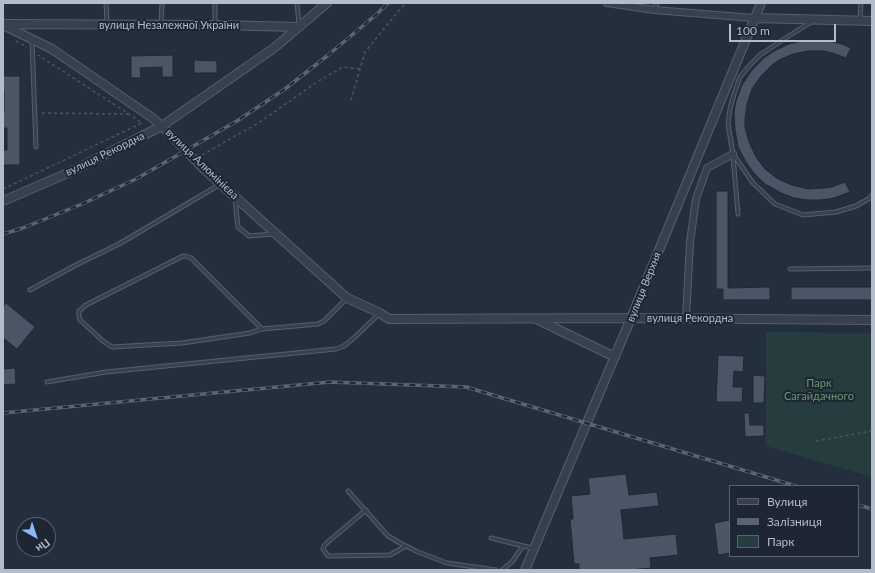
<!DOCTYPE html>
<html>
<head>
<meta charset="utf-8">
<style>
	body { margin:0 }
	#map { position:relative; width:875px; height:573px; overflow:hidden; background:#242f3d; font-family:Lato,sans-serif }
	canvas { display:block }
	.frame { position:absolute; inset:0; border:4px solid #b3bcc8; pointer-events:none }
	.legend { position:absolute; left:729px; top:485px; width:130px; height:72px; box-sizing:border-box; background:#1d2632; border:1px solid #59626e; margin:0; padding:5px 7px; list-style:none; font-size:12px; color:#b3bcc8 }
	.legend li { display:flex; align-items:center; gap:8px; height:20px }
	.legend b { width:20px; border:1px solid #59626e }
	.north { position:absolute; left:16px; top:517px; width:40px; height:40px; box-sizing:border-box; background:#1d2632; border:1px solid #59626e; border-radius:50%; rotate:141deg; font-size:11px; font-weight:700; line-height:16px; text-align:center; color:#b3bcc8 }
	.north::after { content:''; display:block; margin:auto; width:14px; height:18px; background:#89b7f7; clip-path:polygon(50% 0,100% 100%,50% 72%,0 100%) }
	.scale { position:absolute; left:729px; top:24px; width:107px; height:18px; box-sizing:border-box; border:2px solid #b3bcc8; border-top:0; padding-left:5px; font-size:12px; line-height:14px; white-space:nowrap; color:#b3bcc8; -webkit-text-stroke:3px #1d2632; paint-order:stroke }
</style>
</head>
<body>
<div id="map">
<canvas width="875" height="573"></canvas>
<div class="frame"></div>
<ul class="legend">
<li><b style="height:5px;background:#37414d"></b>Вулиця</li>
<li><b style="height:5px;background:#596574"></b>Залізниця</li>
<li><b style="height:11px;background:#263c3e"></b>Парк</li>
</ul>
<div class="north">Пн</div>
<div class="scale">100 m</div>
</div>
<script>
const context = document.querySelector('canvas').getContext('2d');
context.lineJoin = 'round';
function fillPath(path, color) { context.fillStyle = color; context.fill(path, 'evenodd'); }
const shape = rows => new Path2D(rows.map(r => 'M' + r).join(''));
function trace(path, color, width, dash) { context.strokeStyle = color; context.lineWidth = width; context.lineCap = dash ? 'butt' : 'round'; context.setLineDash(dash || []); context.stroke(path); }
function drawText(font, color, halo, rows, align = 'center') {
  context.font = font + ' Lato,sans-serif'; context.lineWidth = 4; context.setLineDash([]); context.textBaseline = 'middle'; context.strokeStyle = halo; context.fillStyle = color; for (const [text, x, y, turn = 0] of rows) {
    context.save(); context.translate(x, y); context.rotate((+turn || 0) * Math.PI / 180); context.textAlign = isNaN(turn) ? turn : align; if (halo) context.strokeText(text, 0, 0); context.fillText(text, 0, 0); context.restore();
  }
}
const green = shape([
	[766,332,872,333,872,477,766,446]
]);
const building = shape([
	[806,40,818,40,830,41,842,44,851,48,846,58,832,53,824,51,808,51,793,54,779,60,772,65,761,76,752,89,747,104,745,119,745,127,749,142,756,157,765,169,778,179,792,185,808,189,824,188,832,187,845,182,850,192,834,198,821,200,807,200,794,198,781,193,765,184,753,172,746,162,738,147,735,130,734,112,736,101,742,85,752,70,764,58,774,51,789,44,806,40],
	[173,55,173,77,162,77,162,67,140,68,141,78,131,78,131,56,173,55],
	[194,60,217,61,217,73,194,73,194,60],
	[3,76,20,76,20,165,3,165,3,150,7,150,7,128,3,128,3,112,4,112,4,90,3,90,3,76],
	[716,191,728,191,728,288,770,287,770,300,723,300,723,289,716,289,716,191],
	[791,287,872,287,872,300,791,300,791,287],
	[6,303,35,327,17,349,3,338,3,307,6,303],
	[718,355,744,356,743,372,734,371,733,387,743,387,742,402,716,402,718,355],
	[15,368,16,384,3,385,3,369,15,368],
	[753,375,765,376,764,403,753,403,753,375],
	[744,413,749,413,750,425,764,425,764,436,745,437,744,413],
	[626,474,629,495,657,492,659,506,621,510,624,539,676,534,678,555,650,558,651,568,629,570,579,570,579,564,574,564,570,519,573,519,571,496,590,494,588,478,626,474],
	[730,520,730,553,718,555,714,523,730,520]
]);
const path = shape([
	[16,41,27,47],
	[351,100,365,52,401,8,407,3],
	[42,113,128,114],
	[202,155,260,122,317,82,343,67,360,69],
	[3,189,16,183,142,123,129,114,38,55],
	[816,441,872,431]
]);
const service = shape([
	[106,3,107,23],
	[297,3,299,25],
	[654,10,657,3],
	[860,19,861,3],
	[813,21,784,39,760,55,749,66,740,77,734,94,730,109,728,124,733,154,753,183,775,204,803,215,836,212,856,206,870,198,872,195],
	[161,23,162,3],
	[215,25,215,3],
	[32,41,36,147],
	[733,156,738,214],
	[235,199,238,227,249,236,273,234],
	[790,269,872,268],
	[30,290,76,265,119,244,219,185],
	[262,329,250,333,182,343,112,347,103,341,80,320,79,316,79,311,86,305,183,256,186,256,191,258,262,329,318,324,324,321,347,298],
	[47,382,106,372,336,349,344,346,355,337,380,313],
	[348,491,388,536,400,543,418,552,447,563,496,570],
	[366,510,329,541,324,546,323,549,328,556,390,555,406,546],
	[491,538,532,548],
	[502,570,512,562,523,546]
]);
const minor = shape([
	[607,3,654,10,754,18],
	[686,318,690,242,696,199,707,168,733,154]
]);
const tertiary = shape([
	[754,18,872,21],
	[3,24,215,25,299,27],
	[3,25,52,49,151,117,162,126,204,169,347,298,380,313,389,319,631,318,872,320],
	[3,201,68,173,162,126,274,48,327,3],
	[536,319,615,357],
	[525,570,631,318,761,3]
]);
const rail = shape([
	[3,234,23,228,82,204,136,179,237,121,285,89,327,56,377,14,388,3],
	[3,413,330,382,466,387,796,486],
	[858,505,872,509]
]);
const streetNames = [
	["вулиця Незалежної України",169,25],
	["вулиця Рекордна",105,154,-26],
	["вулиця Алюмінієва",202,164,44],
	["вулиця Верхня",644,287,-68],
	["вулиця Рекордна",690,318]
];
const parkNames = [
	["Парк",819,383],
	["Сагайдачного",819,396]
];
fillPath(green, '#263c3e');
fillPath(building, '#4a5666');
trace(building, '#1f2834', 1);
trace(service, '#565f6b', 5);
trace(minor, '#565f6b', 8);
trace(tertiary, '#565f6b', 10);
trace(path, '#43595b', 1.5, [3, 3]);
trace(service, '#37414d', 3);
trace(minor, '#37414d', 6);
trace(tertiary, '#37414d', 8);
trace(rail, '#596574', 3.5);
trace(rail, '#1d2632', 2, [6]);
drawText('11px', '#b3bcc8', '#1d2632', streetNames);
drawText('11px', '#6a9974', '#1d2632', parkNames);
</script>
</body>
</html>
